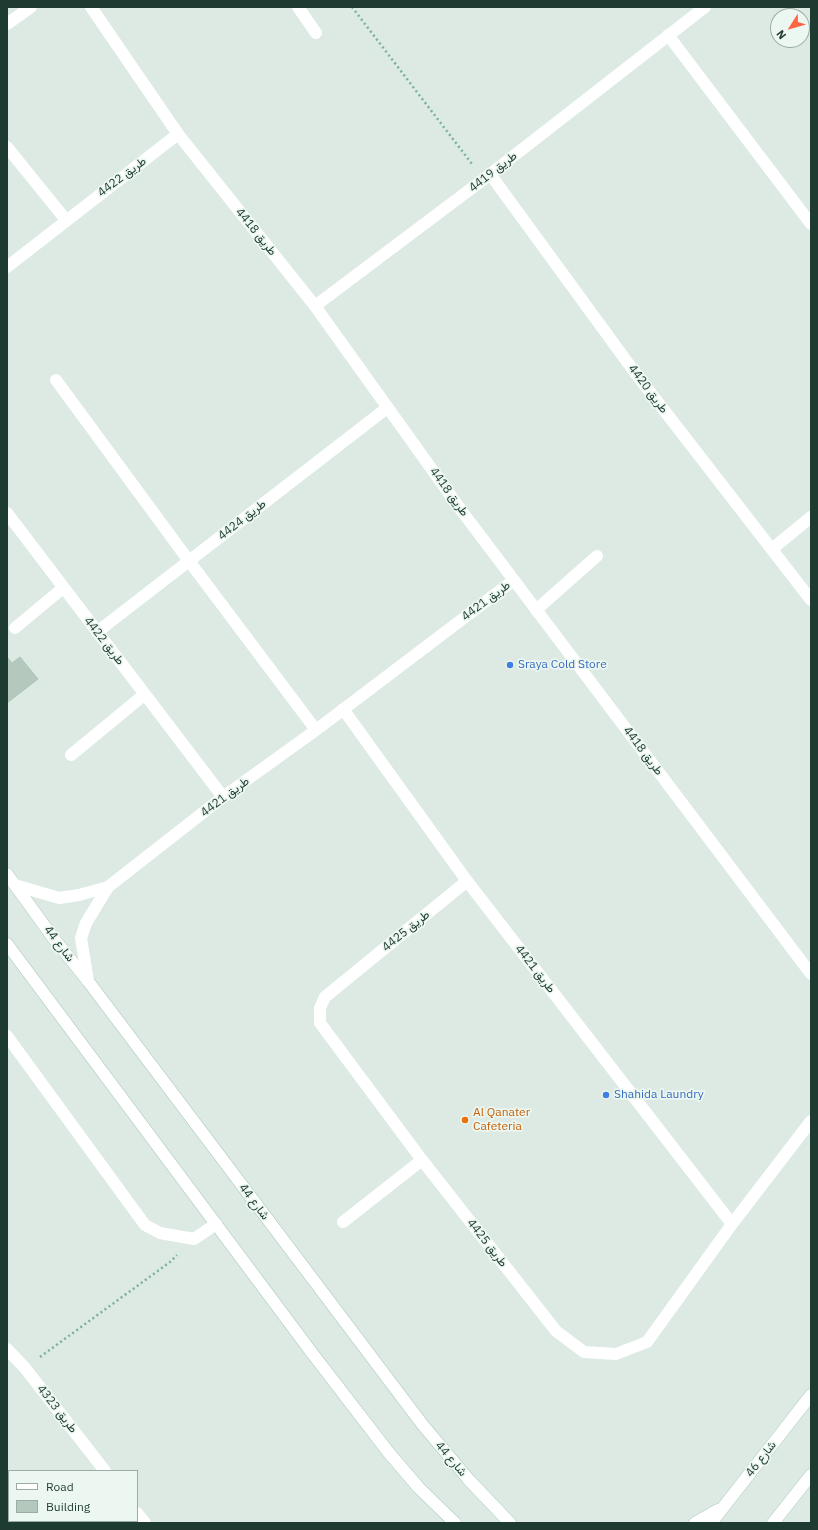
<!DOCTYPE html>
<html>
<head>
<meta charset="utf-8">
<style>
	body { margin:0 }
	#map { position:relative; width:818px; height:1530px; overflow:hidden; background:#dceae3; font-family:"IBM Plex Sans",sans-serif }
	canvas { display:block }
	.frame { position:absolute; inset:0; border:8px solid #1d3b30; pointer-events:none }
	.legend { position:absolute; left:8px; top:1470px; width:130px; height:52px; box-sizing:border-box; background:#edf7f1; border:1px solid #9aaca4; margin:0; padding:5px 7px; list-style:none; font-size:12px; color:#1d3b30 }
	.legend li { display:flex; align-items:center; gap:8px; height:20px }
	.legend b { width:20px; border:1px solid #9aaca4 }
	.north { position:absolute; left:770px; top:8px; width:40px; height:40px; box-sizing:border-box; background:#edf7f1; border:1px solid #9aaca4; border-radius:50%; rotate:233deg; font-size:11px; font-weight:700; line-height:16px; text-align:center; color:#1d3b30 }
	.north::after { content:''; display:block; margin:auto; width:14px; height:18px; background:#ff6545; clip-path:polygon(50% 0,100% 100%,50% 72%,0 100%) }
</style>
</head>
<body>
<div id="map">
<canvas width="818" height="1530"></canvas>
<div class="frame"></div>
<ul class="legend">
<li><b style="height:5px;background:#fff"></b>Road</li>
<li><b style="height:11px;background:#b4c8be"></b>Building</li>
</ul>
<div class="north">N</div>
</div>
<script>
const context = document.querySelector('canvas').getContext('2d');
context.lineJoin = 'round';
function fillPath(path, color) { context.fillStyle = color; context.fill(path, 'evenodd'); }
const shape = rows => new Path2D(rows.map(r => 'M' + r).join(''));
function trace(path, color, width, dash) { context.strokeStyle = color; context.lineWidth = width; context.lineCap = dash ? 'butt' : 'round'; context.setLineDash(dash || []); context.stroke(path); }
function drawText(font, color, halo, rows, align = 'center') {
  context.font = font + ' "IBM Plex Sans",Vazirmatn,sans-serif'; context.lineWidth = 3.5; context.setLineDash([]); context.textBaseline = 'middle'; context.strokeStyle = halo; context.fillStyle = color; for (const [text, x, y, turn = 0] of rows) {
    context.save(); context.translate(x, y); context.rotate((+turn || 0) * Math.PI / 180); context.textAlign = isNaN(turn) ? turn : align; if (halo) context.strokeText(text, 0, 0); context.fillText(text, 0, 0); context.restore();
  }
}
const building = shape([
	[7,657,12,663,20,657,38,679,7,703,7,657]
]);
const path = shape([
	[352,7,472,164],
	[40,1357,170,1262,177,1255]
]);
const service = shape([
	[298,7,316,33],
	[536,610,597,556],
	[7,1036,145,1225,160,1233,194,1239,216,1224],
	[343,1222,422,1160]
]);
const minor = shape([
	[91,7,178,134,315,306,461,510,811,974],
	[7,24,31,7],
	[668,35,811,224],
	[7,147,66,220],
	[490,174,636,374,811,600],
	[7,267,178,134],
	[315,306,484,179,705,7],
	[56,380,189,561,316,730],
	[7,513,223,797],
	[772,549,811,517],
	[15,628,63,588],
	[97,632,387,408],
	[343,709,467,881,732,1224],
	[71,755,145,694],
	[467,881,325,997,320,1008,320,1023,422,1160,556,1331,584,1352,616,1354,647,1342,732,1224,811,1121],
	[15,885,59,898,79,895,108,887],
	[88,981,81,938,86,923,108,887,223,797,316,730,514,580],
	[7,1349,25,1368,105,1471],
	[137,1513,145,1523]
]);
const secondary = shape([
	[7,874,54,939,88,981,422,1424,469,1480,510,1523],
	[7,944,312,1353,389,1453,419,1488,455,1523],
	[695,1523,718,1510],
	[711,1523,811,1395],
	[773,1523,811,1475]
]);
const markers = [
	[510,665,4,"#3f7fe0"],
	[606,1095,4,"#3f7fe0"],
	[465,1120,4,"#e8710a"]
];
const streetNames = [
	["طريق 4419",493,172,-38],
	["طريق 4422",122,177,-37],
	["طريق 4418",256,232,51],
	["طريق 4420",648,389,53],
	["طريق 4418",449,492,54],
	["طريق 4424",242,520,-38],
	["طريق 4421",486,601,-37],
	["طريق 4422",104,641,52],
	["طريق 4418",643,751,53],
	["طريق 4421",225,797,-37],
	["طريق 4425",406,931,-39],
	["شارع 44",59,944,53],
	["طريق 4421",535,969,52],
	["شارع 44",254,1202,53],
	["طريق 4425",487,1243,52],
	["طريق 4323",57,1409,52],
	["شارع 44",451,1459,50],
	["شارع 46",761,1459,-52]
];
const shopNames = [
	["Sraya Cold Store",518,665],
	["Shahida Laundry",614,1095]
];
const foodNames = [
	["Al Qanater",473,1113],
	["Cafeteria",473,1127]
];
fillPath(building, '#b4c8be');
trace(building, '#aec4b9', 1);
trace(secondary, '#aecbbe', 13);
trace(path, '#79b19b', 2.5, [2, 3]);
trace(service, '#fff', 12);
trace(minor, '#fff', 12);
trace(secondary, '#fff', 12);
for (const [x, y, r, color] of markers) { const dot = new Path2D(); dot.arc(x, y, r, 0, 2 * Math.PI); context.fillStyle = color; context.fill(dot); trace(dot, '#edf7f1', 1.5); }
drawText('12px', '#1d3b30', '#edf7f1', streetNames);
drawText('12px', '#366cbe', '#edf7f1', shopNames, 'left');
drawText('12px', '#c56008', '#edf7f1', foodNames, 'left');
</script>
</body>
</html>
